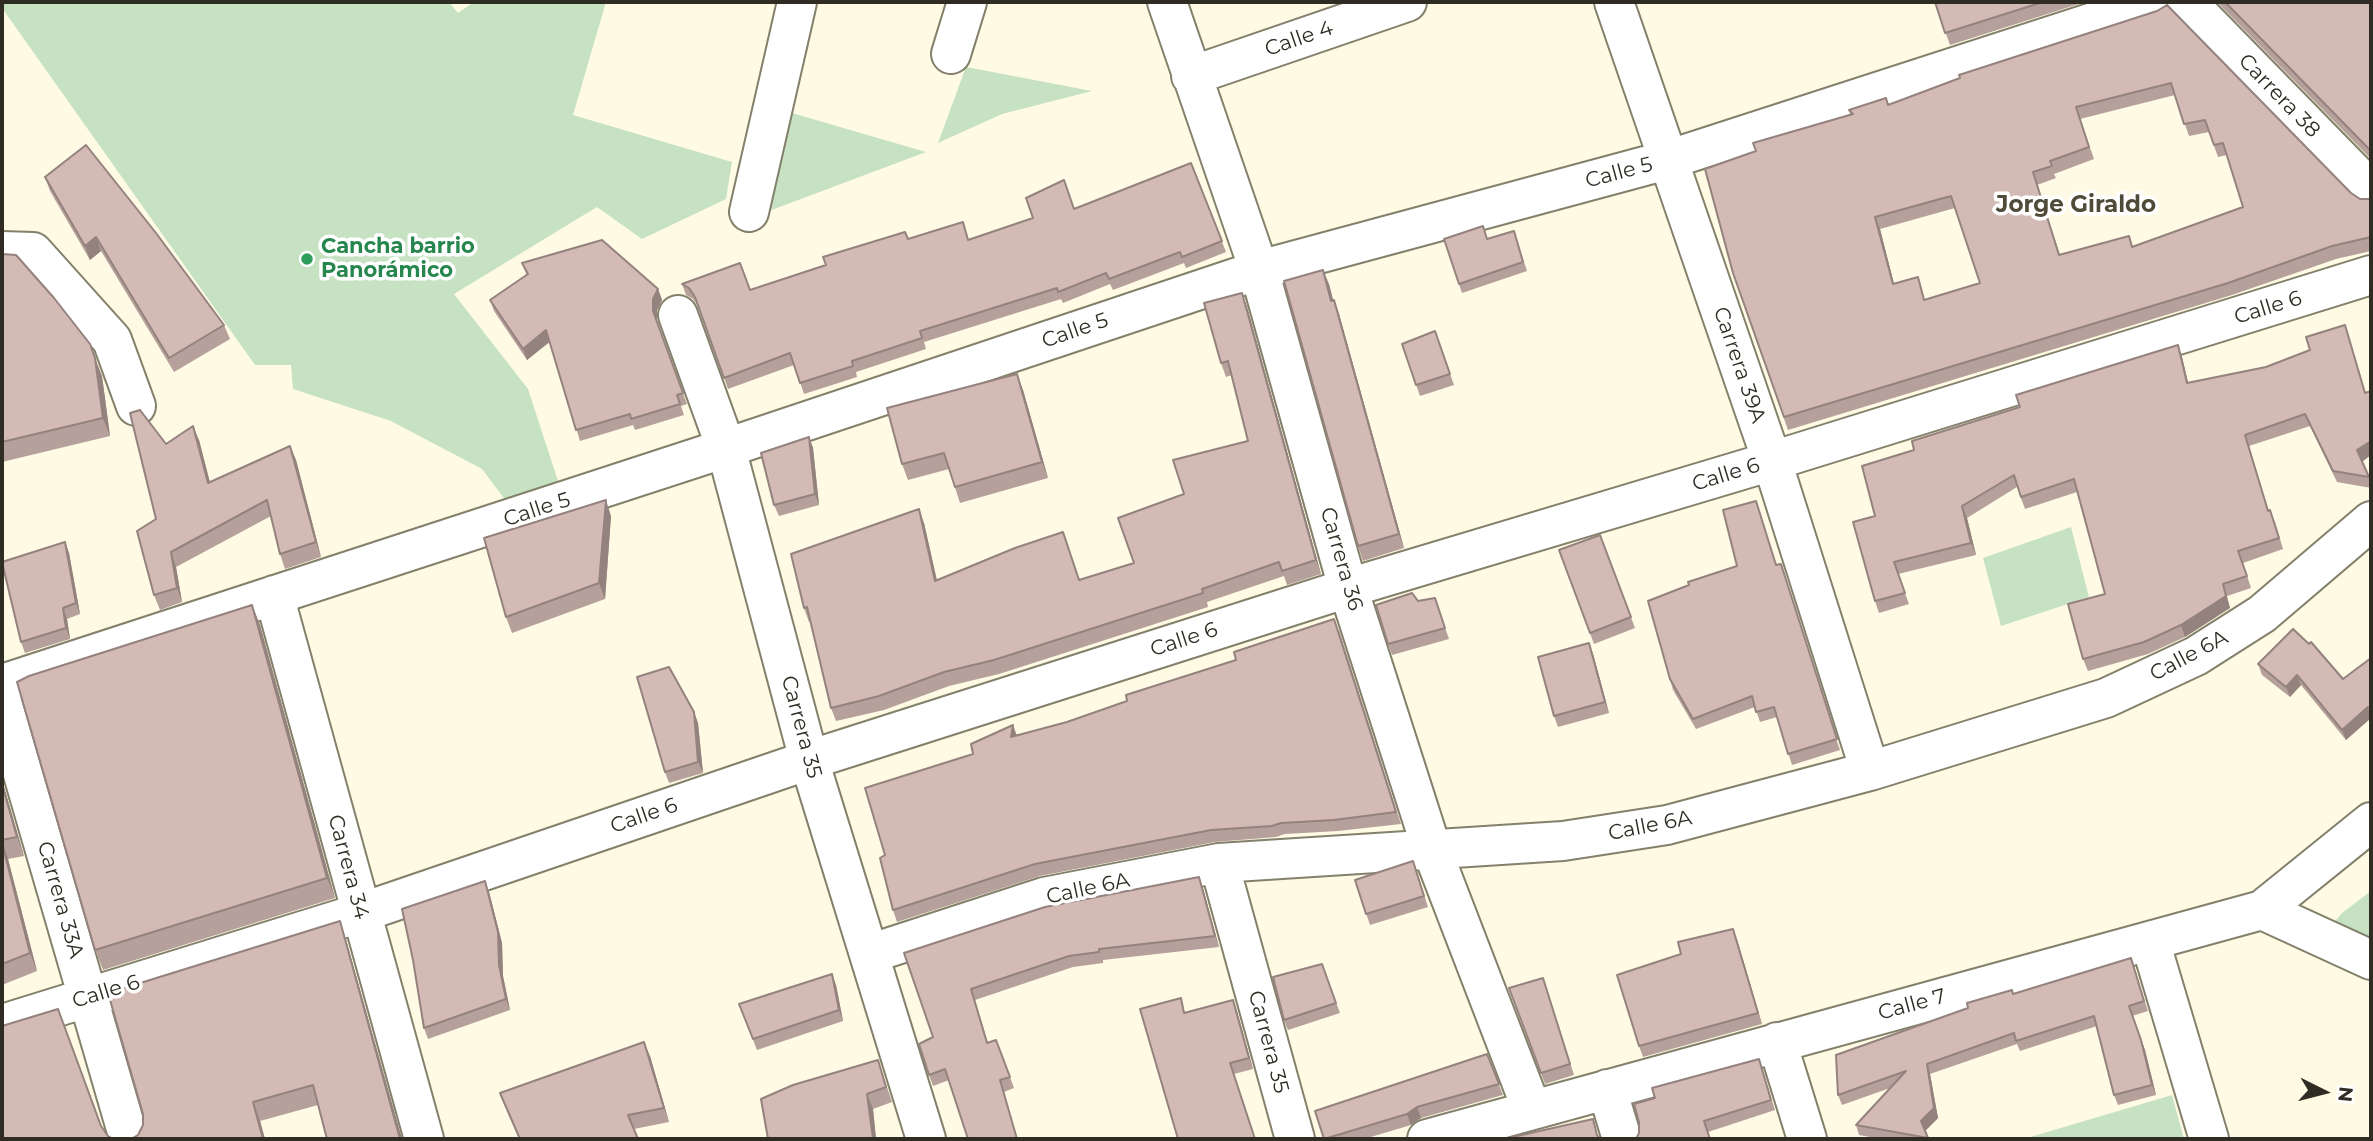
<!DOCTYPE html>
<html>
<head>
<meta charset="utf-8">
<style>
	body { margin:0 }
	#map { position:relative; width:2373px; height:1141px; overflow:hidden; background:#fefae3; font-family:Montserrat,sans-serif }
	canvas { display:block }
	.frame { position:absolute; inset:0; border:4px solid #2e2c23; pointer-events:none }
	.north { position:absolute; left:2289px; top:1057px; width:70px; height:70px; -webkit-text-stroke:5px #fff; paint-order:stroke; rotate:96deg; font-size:19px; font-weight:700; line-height:28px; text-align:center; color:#2e2c23 }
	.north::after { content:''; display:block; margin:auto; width:24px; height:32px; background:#2e2c23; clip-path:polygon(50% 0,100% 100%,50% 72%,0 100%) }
</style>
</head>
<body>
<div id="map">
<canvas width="2373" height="1141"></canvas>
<div class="frame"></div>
<div class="north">N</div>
</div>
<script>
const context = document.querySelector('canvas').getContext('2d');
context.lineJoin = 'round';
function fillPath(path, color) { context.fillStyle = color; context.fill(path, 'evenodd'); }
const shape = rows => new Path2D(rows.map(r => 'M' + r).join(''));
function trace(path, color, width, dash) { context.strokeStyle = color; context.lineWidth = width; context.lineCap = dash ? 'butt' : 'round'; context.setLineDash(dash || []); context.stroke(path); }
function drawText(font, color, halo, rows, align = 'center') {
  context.font = font + ' Montserrat,sans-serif'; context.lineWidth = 7; context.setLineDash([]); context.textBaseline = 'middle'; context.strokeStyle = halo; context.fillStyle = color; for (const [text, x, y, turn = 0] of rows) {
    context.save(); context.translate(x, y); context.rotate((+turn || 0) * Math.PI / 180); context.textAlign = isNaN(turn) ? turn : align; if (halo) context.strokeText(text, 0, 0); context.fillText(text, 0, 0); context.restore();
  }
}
const green = shape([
	[2,2,449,2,458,13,474,2,606,2,573,115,732,162,726,199,642,239,597,207,454,294,528,389,559,484,506,501,482,469,391,421,293,389,291,365,255,365,2,8],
	[966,67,1092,91,1002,114,938,143],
	[785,111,926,152,753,217],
	[2071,527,2089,597,2001,626,1983,558],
	[2371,891,2371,955,2322,937,2342,913],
	[2172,1095,2184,1139,2027,1139,2027,1138]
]);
const street = shape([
	[1167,2,1259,270,1348,588,1432,850,1532,1110],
	[1614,2,1772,461,1870,771],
	[2187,2,2371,190],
	[951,54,967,2],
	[1191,76,1407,2],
	[749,212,797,2],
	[2,251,33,252,112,340,136,406],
	[678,315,726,448,809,760,926,1139],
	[274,595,424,1139],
	[2,684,726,448,1259,270,1667,160,2155,2],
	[2,702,129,1139],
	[1219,863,1295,1139],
	[2262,910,2371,960],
	[2150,941,2209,1139],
	[869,954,1044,897,1219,863,1563,841,1667,825,1870,771,2106,698,2196,656,2262,614,2371,521],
	[2,1024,360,913,809,760,1348,588,1772,461,2371,275],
	[1777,1042,1807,1139],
	[1607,1089,1622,1139],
	[1427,1139,2262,910,2371,822]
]);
const wall = shape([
	[1935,2,2085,2,1950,45],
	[2217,2,2371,2,2371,159],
	[2157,11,2351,193,2360,199,2371,199,2371,251,2336,259,2232,295,1788,430,1733,273,1756,151,1850,114,1849,110,1888,105],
	[2175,95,2189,136,2209,132,2218,157,2227,155,2243,207,2133,247,2129,236,2060,255,2037,185,2056,178,2054,174,2094,159,2080,119],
	[1955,208,1980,283,1925,300,1922,290,1894,284,1880,229],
	[1191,163,1226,252,1186,268,1184,263,1113,290,1110,284,1063,303,1061,299,924,342,926,349,856,372,857,377,804,394,794,365,728,389,699,307,693,299,686,295,682,284,750,290,908,239,969,239,1074,209],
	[45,177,224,325,230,339,174,372,101,251,90,260,50,191],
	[1514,231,1527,271,1462,293,1444,239,1487,239],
	[2,254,102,376,110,436,2,462],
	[522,263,658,289,662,300,657,310,657,322,687,404,681,406,684,415,635,430,633,425,580,441,550,342,527,360,494,311,490,300,527,276],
	[1329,284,1333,301,1334,300,1339,314,1404,548,1363,561,1358,546],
	[1247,307,1321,574,1287,585,1284,576,1207,602,1208,607,999,674,949,686,884,710,836,721,831,708,811,621,809,622,804,608,924,523,937,580,1063,532,1079,580,1134,563,1184,494,1248,441,1232,375,1226,377,1221,363],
	[2345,325,2349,337,2362,462,2371,483,2371,488,2337,482,2310,426,2249,446,2268,511,2275,522,2283,549,2243,563,2251,588,2227,596,2230,608,2185,637,2148,654,2088,671,2083,659,2105,594,2077,492,2025,509,2017,487,1967,518,1976,555,1898,574,1909,604,1879,613,1875,601,1875,516,1914,450,2182,357,2188,383,2266,367,2310,350],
	[1435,331,1454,385,1420,396,1402,344],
	[1023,390,1048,478,960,503,949,469,908,480,902,464],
	[809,437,813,448,819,505,779,516,774,505],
	[199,440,210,483,290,446,296,460,321,557,285,569,280,554,271,516,176,567,182,602,160,610,154,595,156,519,166,444],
	[1756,501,1776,565,1840,750,1792,765,1777,717,1760,722,1755,707,1696,729,1673,690,1670,679,1737,566],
	[611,516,605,599,512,633,506,617],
	[1600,535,1635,628,1594,644,1559,550],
	[65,542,69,553,80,614,67,619,70,639,25,653,21,642],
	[1435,598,1449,639,1392,655,1388,644,1418,601],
	[252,605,260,625,335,898,103,970,95,950],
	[1339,630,1401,824,1338,831,1285,834,1276,837,1215,842,1040,876,897,922,893,910,885,855,973,754,1013,725,1017,736,1067,722],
	[1593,654,1609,713,1558,727,1554,716],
	[2371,658,2371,718,2346,740,2301,685,2290,697,2262,675,2258,664,2343,679],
	[694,712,698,723,703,773,669,783,665,772],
	[2,780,24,856,8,859,37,971,2,985],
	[1413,861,1428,907,1370,925,1355,880],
	[1199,877,1219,947,1103,960,1103,963,1073,967,975,1000,988,1043,996,1040,1014,1088,1004,1092,949,1080,933,1086,929,1075,933,1037,904,953],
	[489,892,502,943,503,976,510,1010,428,1039,424,1028],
	[340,921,346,940,402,1139,327,1139,318,1105,260,1121,265,1139,131,1139,138,1135],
	[1737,940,1762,1024,1643,1057,1639,1046],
	[2131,958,2148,1011,2132,1016,2145,1050,2156,1095,2118,1105,2114,1095,2097,1026,2020,1051,2017,1044,1930,1074,1938,1118,1925,1131,1928,1139,1881,1139,1859,1135,1856,1125,1890,1088,1842,1105,1838,1095,1968,1008],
	[1322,964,1340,1013,1288,1030,1284,1020],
	[1543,978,1574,1075,1545,1084,1509,988],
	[836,985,843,1021,757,1050,739,1004],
	[1233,1000,1253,1069,1234,1074,1186,1012],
	[1487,1054,1503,1095,1421,1118,1411,1125,1364,1139,1324,1139],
	[650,1056,669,1122,634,1129,638,1139,519,1139,500,1093],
	[1759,1059,1775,1110,1708,1132,1710,1139,1636,1139,1639,1133,1639,1122,1655,1098],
	[883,1075,892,1102,873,1109,876,1139,768,1139]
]);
const shadedWall = shape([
	[1875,217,1880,229,1897,296,1893,284],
	[96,237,101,251,90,260,85,246],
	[1323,270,1329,284,1337,315,1331,301],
	[658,289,662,300,657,310,657,322,687,404,653,311,653,299],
	[1242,293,1247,307,1321,574,1316,560],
	[1334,300,1339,314,1404,548,1399,534],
	[546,330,550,341,527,360,523,349],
	[2178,345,2182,357,2191,395,2187,383],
	[95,358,102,376,110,436,103,418],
	[1017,374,1023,390,1048,478,1042,462],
	[193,426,199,440,214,498,208,483],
	[2245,435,2249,446,2272,523,2268,511],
	[809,437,813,448,819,505,815,494],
	[2371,441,2371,455,2362,462,2357,450],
	[290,446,296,460,321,557,316,542],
	[606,500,611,516,605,599,599,583],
	[1962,506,1967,518,1976,555,1971,543],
	[919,509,924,523,940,595,935,581],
	[65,542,69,553,80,614,76,603],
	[171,552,176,567,182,602,177,588],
	[2223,584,2230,608,2185,637,2181,625],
	[252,605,260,625,335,898,327,878],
	[63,608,67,619,70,639,66,628],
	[1589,643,1593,654,1609,713,1605,702],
	[2297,675,2301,685,2290,697,2286,687],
	[2368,707,2371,718,2346,740,2342,730],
	[694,712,698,723,703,773,698,762],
	[1013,725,1017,737,1011,737],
	[2,780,24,856,17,837,2,784],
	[2,842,8,859,37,971,30,953],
	[1199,877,1203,888,1219,947,1215,936],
	[485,881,489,892,502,943,503,976,510,1010,506,999,499,965],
	[340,921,346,940,402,1139,400,1139],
	[1733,929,1737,940,1762,1024,1758,1013],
	[832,974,836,985,843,1021,839,1010],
	[1233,1000,1237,1011,1253,1069,1249,1058],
	[2129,1006,2145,1050,2156,1095,2152,1085],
	[644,1042,650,1056,669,1122,664,1108],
	[1927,1064,1930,1074,1938,1118,1925,1131,1921,1121],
	[867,1094,873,1109,876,1139,873,1139],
	[253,1102,260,1121,265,1139,263,1139],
	[1417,1107,1421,1118,1411,1125,1407,1114]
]);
const building = shape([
	[1935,2,2043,2,1945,33,1935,2],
	[2225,2,2371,2,2371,151,2225,2],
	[2167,5,2351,193,2360,199,2371,199,2371,237,2332,246,2228,283,1784,417,1733,273,1705,169,1756,151,1753,143,1853,114,1849,110,1886,98,1888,105,1960,78,1959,75,2157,11,2167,5],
	[2171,83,2184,124,2205,120,2214,145,2223,143,2243,207,2132,247,2129,236,2059,255,2033,172,2052,166,2050,161,2089,147,2076,107,2171,83],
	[1951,196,1980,283,1924,300,1918,277,1893,284,1875,217,1951,196],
	[86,145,156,233,224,325,169,358,96,237,85,246,45,177,86,145],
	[1191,163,1222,241,1182,257,1180,252,1109,279,1106,273,1058,292,1057,288,920,331,922,338,852,361,853,366,800,383,790,353,724,378,695,297,689,288,682,284,740,263,750,290,826,265,823,257,905,232,908,239,963,222,968,240,1033,218,1026,198,1064,180,1074,209,1191,163],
	[1483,226,1487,239,1514,231,1523,262,1459,284,1444,239,1483,226],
	[602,240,658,289,653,299,653,311,683,393,677,395,680,404,631,419,630,414,576,430,546,330,523,349,490,300,528,274,522,263,602,240],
	[2,254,16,255,54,298,90,344,95,358,103,418,2,442,2,254],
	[1323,270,1331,301,1334,300,1399,534,1358,546,1284,281,1323,270],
	[1242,293,1316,560,1282,571,1279,562,1202,589,1203,593,994,660,944,672,879,696,831,708,807,607,804,608,791,554,919,509,935,581,1015,548,1063,532,1079,580,1134,563,1118,518,1184,494,1173,460,1248,441,1228,361,1221,363,1204,303,1242,293],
	[2345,325,2365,393,2371,391,2371,441,2357,450,2369,477,2333,471,2305,414,2245,435,2268,511,2270,510,2279,538,2238,551,2247,576,2223,584,2226,596,2181,625,2144,642,2083,659,2068,604,2105,594,2074,479,2021,497,2014,475,1962,506,1971,543,1894,562,1905,593,1875,601,1853,522,1875,516,1862,466,1914,450,1912,441,2020,407,2016,395,2178,345,2187,383,2266,367,2310,350,2306,337,2345,325],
	[1435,331,1450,374,1416,385,1402,344,1435,331],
	[1017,374,1042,462,955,487,944,453,902,464,887,408,1017,374],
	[140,410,166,444,193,426,208,483,290,446,316,542,280,554,267,500,171,552,177,588,154,595,137,531,156,519,130,413,140,410],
	[809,437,815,494,774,505,761,453,809,437],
	[606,500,599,583,506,617,484,538,606,500],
	[1756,501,1776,565,1781,564,1837,739,1788,754,1774,707,1756,712,1752,696,1693,719,1670,679,1648,601,1689,585,1688,582,1737,566,1723,510,1756,501],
	[1600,535,1631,617,1590,633,1559,550,1600,535],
	[65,542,76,603,63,608,66,628,21,642,2,562,65,542],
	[1412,593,1418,601,1435,598,1445,628,1388,644,1376,605,1412,593],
	[252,605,327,878,95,950,17,682,29,676,252,605],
	[1334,619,1396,812,1334,820,1281,823,1272,826,1211,830,1035,864,893,910,880,858,885,855,865,788,973,754,971,744,1013,725,1011,737,1067,722,1127,701,1126,695,1236,660,1234,652,1334,619],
	[2293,629,2309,644,2311,642,2343,679,2371,658,2371,709,2368,707,2342,730,2297,675,2286,687,2258,664,2293,629],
	[1589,643,1605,702,1554,716,1538,657,1589,643],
	[669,667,694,712,698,762,665,772,637,677,669,667],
	[2,784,17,837,2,840,2,784],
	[2,843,30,953,2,964,2,843],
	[1413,861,1424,896,1366,914,1355,880,1413,861],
	[1199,877,1215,936,1099,949,1099,952,1069,956,971,989,987,1043,996,1040,1010,1077,1000,1080,1017,1139,968,1139,945,1069,929,1075,919,1044,933,1037,904,953,1045,907,1199,877],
	[485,881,498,932,499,965,506,999,424,1028,413,960,402,909,485,881],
	[340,921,400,1139,327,1139,313,1085,253,1102,263,1139,131,1139,138,1135,143,1125,143,1114,108,993,340,921],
	[1733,929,1758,1013,1639,1046,1617,975,1681,954,1678,942,1733,929],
	[2131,958,2144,1001,2129,1006,2141,1040,2152,1085,2114,1095,2094,1016,2016,1041,2014,1033,1927,1064,1934,1108,1921,1121,1928,1138,1856,1125,1906,1071,1838,1095,1836,1055,1968,1008,1967,1003,2012,990,2013,994,2131,958],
	[1322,964,1336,1003,1284,1020,1273,977,1322,964],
	[832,974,839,1010,753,1039,739,1004,832,974],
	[1543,978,1570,1064,1541,1073,1509,988,1543,978],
	[1181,998,1184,1013,1233,1000,1249,1058,1230,1063,1255,1139,1178,1139,1140,1009,1181,998],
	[58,1009,101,1126,108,1136,113,1139,2,1139,2,1026,58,1009],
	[644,1042,664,1108,628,1115,638,1139,520,1139,500,1093,644,1042],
	[1487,1054,1499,1084,1417,1107,1407,1114,1324,1139,1315,1111,1487,1054],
	[1759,1059,1771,1100,1704,1121,1710,1139,1636,1139,1639,1133,1639,1122,1634,1104,1655,1098,1652,1088,1759,1059],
	[878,1060,886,1087,867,1094,873,1139,768,1139,761,1099,793,1085,878,1060],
	[1593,1119,1597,1135,1600,1139,1504,1139,1593,1119]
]);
const markers = [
	[307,259,7,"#2e9e5b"]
];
const streetNames = [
	["Calle 4",1299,39,-19],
	["Carrera 38",2279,96,46],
	["Calle 5",1619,173,-15],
	["Calle 6",2268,308,-17],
	["Calle 5",1075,331,-19],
	["Carrera 39A",1739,365,71],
	["Calle 6",1726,475,-17],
	["Calle 5",537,510,-18],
	["Carrera 36",1341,559,74],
	["Calle 6",1184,640,-18],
	["Calle 6A",2189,656,-28],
	["Carrera 35",801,727,75],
	["Calle 6",644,816,-19],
	["Calle 6A",1650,826,-11],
	["Carrera 34",348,867,75],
	["Calle 6A",1088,889,-12],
	["Carrera 33A",60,900,74],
	["Calle 6",106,992,-17],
	["Calle 7",1912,1005,-15],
	["Carrera 35",1268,1042,75]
];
const leisureNames = [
	["Cancha barrio",321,247],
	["Panorámico",321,271]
];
const neighbourhoodNames = [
	["Jorge Giraldo",2076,205]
];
fillPath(green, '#c7e2c3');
trace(street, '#83806b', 42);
trace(street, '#fff', 38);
fillPath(wall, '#b6a09b');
fillPath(shadedWall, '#94827e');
fillPath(building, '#d4bab4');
trace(building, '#94827e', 2);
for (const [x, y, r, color] of markers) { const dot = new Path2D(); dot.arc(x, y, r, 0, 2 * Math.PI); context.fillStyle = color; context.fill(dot); trace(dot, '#fff', 2.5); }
drawText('21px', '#2e2c23', '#fff', streetNames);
drawText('bold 21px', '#27864d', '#fff', leisureNames, 'left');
drawText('bold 23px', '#4f4b38', '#fff', neighbourhoodNames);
</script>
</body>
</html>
